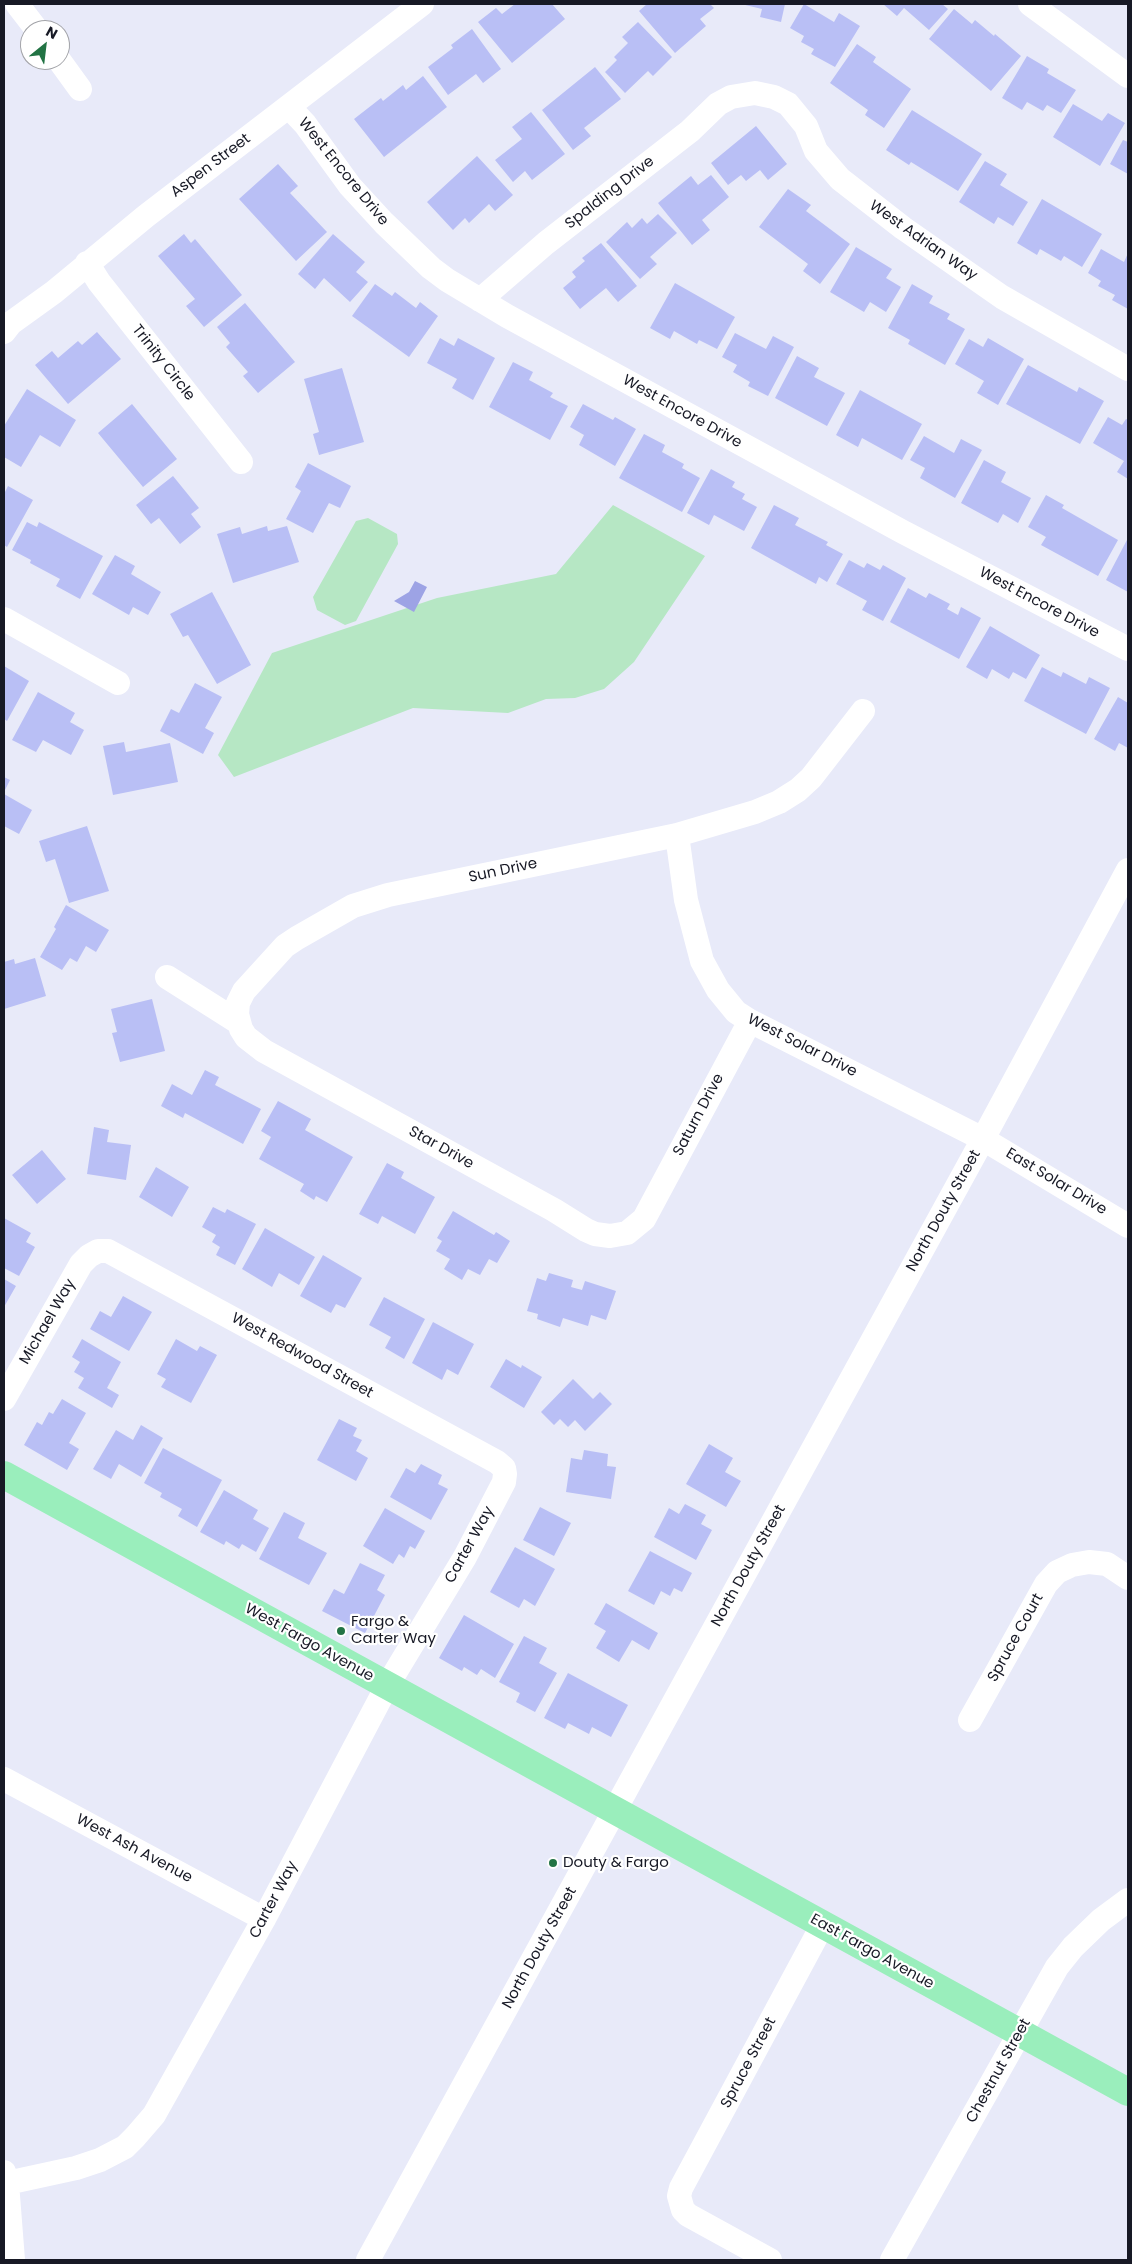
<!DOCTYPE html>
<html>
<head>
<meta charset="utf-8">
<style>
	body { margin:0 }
	#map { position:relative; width:1132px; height:2264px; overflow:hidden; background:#e8eaf9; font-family:Poppins,sans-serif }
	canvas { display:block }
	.frame { position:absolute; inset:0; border:5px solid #171925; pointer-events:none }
	.north { position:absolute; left:20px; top:20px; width:50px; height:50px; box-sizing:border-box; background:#fff; border:1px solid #a2a3a8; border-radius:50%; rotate:29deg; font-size:14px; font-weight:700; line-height:20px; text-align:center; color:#171925 }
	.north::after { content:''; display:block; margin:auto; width:18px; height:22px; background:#227344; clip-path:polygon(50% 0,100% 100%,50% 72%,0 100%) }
</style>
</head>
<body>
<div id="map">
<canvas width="1132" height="2264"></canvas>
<div class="frame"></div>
<div class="north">N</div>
</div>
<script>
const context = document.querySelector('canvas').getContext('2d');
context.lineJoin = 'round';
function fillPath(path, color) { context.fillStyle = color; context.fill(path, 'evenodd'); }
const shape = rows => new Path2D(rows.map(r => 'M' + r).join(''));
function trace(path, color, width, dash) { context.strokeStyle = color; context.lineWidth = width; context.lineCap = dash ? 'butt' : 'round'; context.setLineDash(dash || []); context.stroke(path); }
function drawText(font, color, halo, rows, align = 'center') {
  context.font = font + ' Poppins,sans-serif'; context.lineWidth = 4.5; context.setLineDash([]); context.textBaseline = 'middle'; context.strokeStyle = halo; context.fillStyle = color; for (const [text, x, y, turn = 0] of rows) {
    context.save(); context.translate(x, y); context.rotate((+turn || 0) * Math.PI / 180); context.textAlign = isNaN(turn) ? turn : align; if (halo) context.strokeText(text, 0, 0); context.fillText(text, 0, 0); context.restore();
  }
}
const green = shape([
	[613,505,705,556,634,662,604,689,575,698,546,699,508,713,413,708,234,777,218,755,272,653,437,598,556,574],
	[368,518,397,534,398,544,356,621,345,625,317,610,313,597,356,521]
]);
const water = shape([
	[415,581,427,587,414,612,394,601,409,592]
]);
const building = shape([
	[515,4,552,4,565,19,512,63,478,22,496,8,502,14],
	[647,4,710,4,714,8,700,19,706,26,675,53,639,11],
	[741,4,785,4,781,22,760,17,762,9],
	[804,4,834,22,839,13,860,26,835,67,811,54,814,49,801,42,804,36,790,28],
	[883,4,942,4,948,9,929,30,904,8,897,16],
	[954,9,972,24,975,20,994,36,995,34,1021,56,991,91,929,39],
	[638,22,672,57,653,76,648,71,625,93,605,72,617,60,614,57,628,43,622,37],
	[472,29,501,69,483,83,476,74,448,95,428,67,453,48,451,45],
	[857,44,876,57,873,62,911,89,884,128,865,115,868,110,830,83],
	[1027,56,1049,69,1047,73,1076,90,1061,113,1047,105,1043,111,1027,102,1022,110,1002,98],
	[595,67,621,99,584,128,591,136,573,150,542,110],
	[423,76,447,107,384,157,354,119,381,98,383,101,403,85,406,90],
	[1073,104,1102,121,1108,113,1125,123,1100,166,1053,137],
	[912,110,982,154,958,191,911,162,909,165,886,150],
	[531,112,565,154,532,180,525,171,513,182,495,160,522,139,512,127],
	[756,126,787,164,768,180,760,170,746,181,741,175,728,185,711,163],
	[1123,140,1128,142,1128,174,1110,164],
	[477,156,513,195,495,211,489,204,469,223,465,218,453,230,427,202],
	[985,161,1007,174,1000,185,1028,202,1013,226,998,217,994,224,959,202],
	[278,164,298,186,290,193,327,232,296,261,239,199],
	[711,175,729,197,702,220,710,230,692,245,658,203,691,176,698,185],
	[788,189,811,205,806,211,850,244,820,284,803,271,808,264,759,227],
	[1042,199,1102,234,1082,267,1064,256,1061,261,1040,249,1037,255,1017,243],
	[658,214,677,233,650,257,657,264,640,279,606,242,627,222,632,228,642,218,647,224],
	[184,234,191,243,195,239,242,295,204,327,186,306,195,299,158,256],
	[333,234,365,262,356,272,368,282,350,302,324,278,315,289,298,274],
	[601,243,637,286,618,302,606,288,580,309,563,288,576,277,572,272,585,261,582,258],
	[856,247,892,269,886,278,901,287,886,312,870,302,864,312,830,292],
	[1101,249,1124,262,1128,253,1128,309,1112,300,1115,295,1098,286,1101,281,1088,273],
	[675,283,735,317,717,349,699,340,697,344,674,331,670,339,650,328],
	[375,284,392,296,395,292,416,308,420,302,438,316,409,357,352,316],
	[912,284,933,296,929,303,950,314,947,319,965,329,945,365,908,344,910,340,888,328],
	[245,303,295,362,258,393,243,376,248,372,226,347,230,343,217,327],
	[97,332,121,359,68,404,35,365,52,351,58,358,78,341,82,345],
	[735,333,766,349,773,336,794,347,768,396,748,386,750,382,733,372,737,365,722,357],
	[440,338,454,346,458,338,495,358,473,400,452,388,457,379,427,363],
	[988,338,1024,359,998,405,977,393,984,381,955,364,969,339,983,347],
	[797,356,819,368,814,377,845,393,827,426,775,398],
	[513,362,533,372,529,380,553,393,550,397,568,406,550,440,489,407],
	[1028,365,1077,392,1079,387,1104,401,1080,444,1006,404],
	[342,368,364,442,319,455,313,434,319,432,304,379],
	[27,389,76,420,60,447,40,435,21,467,4,457,4,426],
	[860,390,922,424,902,460,862,438,858,447,836,435],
	[132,404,177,459,143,487,98,433],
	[583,404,613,420,615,417,636,429,615,466,579,445,584,435,570,427],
	[1108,417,1122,425,1126,419,1128,420,1128,479,1117,472,1124,461,1093,443],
	[644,434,665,445,662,452,684,464,682,468,700,478,682,512,619,478],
	[924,436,954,453,961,439,982,450,955,498,920,478,925,468,910,460],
	[984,460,1006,472,1001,482,1031,498,1018,523,1003,514,998,523,961,503],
	[308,463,351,486,340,508,329,503,313,533,286,519,301,491,295,487],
	[711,469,735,482,732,487,745,494,742,499,757,507,744,531,714,515,709,525,687,513],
	[173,476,199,508,191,514,201,527,180,544,159,518,151,524,136,505],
	[8,486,33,500,7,547,4,545,4,494],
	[1046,495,1064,505,1062,508,1118,540,1098,576,1041,545,1046,537,1028,527],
	[774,505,799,518,795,525,828,542,826,545,843,554,827,582,819,577,816,584,751,548],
	[27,522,37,527,39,522,103,556,80,599,56,586,60,579,30,563,31,560,12,550],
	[267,526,268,531,287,526,299,562,233,583,217,534,240,527,242,534],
	[1128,538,1128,592,1106,580],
	[115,555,135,566,131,574,161,592,148,615,133,607,129,615,92,594],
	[849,560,864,568,867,563,880,570,883,565,906,578,883,621,862,610,867,601,836,584],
	[908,588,926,598,929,593,950,604,947,609,958,615,961,607,981,618,959,659,890,622],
	[212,592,251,665,217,684,188,635,183,637,170,614],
	[990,626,1040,655,1026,679,1013,672,1009,679,992,669,987,679,966,667],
	[4,666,29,681,7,721,4,719],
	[1042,667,1061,677,1063,672,1086,684,1089,677,1110,688,1086,734,1024,701],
	[195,683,222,697,205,728,214,733,203,754,160,731,171,709,179,713],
	[38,692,75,713,70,722,84,730,71,755,43,740,36,752,12,740],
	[1118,697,1128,703,1128,748,1119,743,1115,751,1094,739],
	[124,742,126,752,170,743,178,782,113,795,103,746],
	[4,777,10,780,4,792],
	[4,794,32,810,19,834,4,826],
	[87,826,109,891,69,903,55,859,46,862,39,841],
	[66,905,109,930,96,952,86,946,77,962,70,958,62,970,40,957,56,929,54,927],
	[35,958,46,996,4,1009,4,962,14,959,15,964],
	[152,999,165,1051,120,1062,112,1033,117,1032,111,1009],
	[205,1070,219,1077,215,1085,261,1109,243,1144,185,1113,183,1118,161,1106,172,1084,192,1095],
	[278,1101,311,1119,305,1130,353,1157,327,1202,316,1196,314,1200,300,1191,304,1184,259,1159,271,1137,261,1131],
	[94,1127,109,1130,107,1142,131,1145,126,1180,87,1174],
	[42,1150,66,1179,37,1204,12,1175],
	[387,1163,404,1172,401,1178,435,1197,415,1234,382,1216,378,1224,359,1214],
	[156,1167,189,1187,172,1217,139,1197],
	[213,1207,225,1213,227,1209,256,1224,235,1265,216,1255,220,1247,212,1242,216,1235,202,1227],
	[453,1211,494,1235,496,1232,510,1241,497,1263,489,1259,480,1275,468,1269,462,1280,444,1269,450,1259,436,1251,442,1241,437,1238],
	[4,1218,31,1233,26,1242,35,1247,19,1276,4,1268],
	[265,1228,315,1257,299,1285,279,1273,272,1287,242,1269],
	[323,1255,362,1278,345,1308,336,1304,331,1313,300,1296],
	[549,1273,573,1280,571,1287,582,1290,585,1281,616,1291,606,1320,591,1315,588,1326,563,1318,560,1327,537,1319,538,1314,527,1311,537,1278,546,1281],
	[4,1279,16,1286,4,1307],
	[123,1296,152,1312,129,1351,90,1329,100,1311,111,1317],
	[384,1297,425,1319,404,1359,385,1348,391,1337,369,1325],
	[433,1322,474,1344,458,1375,447,1369,442,1380,412,1363],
	[82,1339,121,1362,107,1388,119,1395,112,1408,78,1388,84,1378,74,1372,80,1362,72,1357],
	[176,1339,197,1351,200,1346,217,1355,191,1403,161,1387,166,1379,157,1374],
	[506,1359,521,1368,522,1365,542,1377,524,1408,490,1387],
	[573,1379,593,1399,600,1392,612,1404,585,1431,575,1420,568,1427,560,1419,554,1425,541,1412],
	[62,1399,86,1413,69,1443,79,1449,67,1470,24,1445,37,1422,42,1425,49,1412,53,1414],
	[339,1419,357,1428,353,1436,362,1440,356,1451,368,1458,356,1481,317,1460],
	[141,1425,163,1438,141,1477,119,1464,111,1479,93,1469,116,1430,133,1440],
	[709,1444,733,1458,725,1472,741,1481,726,1507,686,1484],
	[163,1448,222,1480,197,1527,178,1516,182,1509,160,1497,162,1493,144,1483],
	[584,1450,608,1454,607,1466,616,1467,611,1499,566,1492,571,1458,582,1460],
	[421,1464,442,1475,438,1484,448,1489,431,1520,390,1497,406,1468,415,1473],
	[224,1490,258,1510,253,1519,269,1528,256,1552,242,1544,239,1549,226,1541,224,1545,200,1532],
	[685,1504,706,1515,701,1524,712,1530,696,1560,654,1537,669,1508,679,1514],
	[540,1507,571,1523,554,1556,523,1540],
	[385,1508,425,1531,415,1549,410,1546,404,1558,399,1554,393,1564,363,1546],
	[284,1512,305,1523,298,1538,327,1553,309,1585,259,1559],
	[515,1547,555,1569,535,1606,524,1599,519,1608,490,1592],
	[650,1551,692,1573,682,1592,674,1588,670,1596,661,1591,654,1605,628,1591],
	[360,1563,385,1575,377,1590,385,1595,365,1633,322,1611,334,1589,344,1594],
	[606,1603,658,1633,649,1650,632,1640,619,1662,596,1648,606,1631,594,1624],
	[464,1615,514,1644,495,1678,481,1669,477,1675,464,1667,462,1671,439,1658],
	[524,1636,547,1648,539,1663,557,1673,535,1712,516,1702,520,1693,499,1682],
	[568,1673,628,1705,611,1737,592,1727,589,1734,568,1723,565,1729,544,1718]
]);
const minor = shape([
	[17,4,37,30],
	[1030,4,1128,76],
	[59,60,80,89],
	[289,107,305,124,350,186,384,223,431,268,447,280,507,316,903,532,1128,649],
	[87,263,99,282,241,462],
	[480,300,546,243,690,131,718,104,731,97,755,93,774,97,788,104,806,126,816,151,840,179,903,228,1002,297,1128,369],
	[4,332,11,323,54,292,146,216,422,4],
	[4,619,118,683],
	[677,835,686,900,702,961,718,990,736,1012,750,1021,983,1139,1128,1226],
	[167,977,238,1022],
	[750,1021,644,1219,627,1233,610,1236,595,1234,586,1230,554,1210,264,1051,246,1037,241,1029,237,1014,238,1003,244,991,285,946,297,938,353,906,388,895,677,835,755,812,779,802,798,790,811,778,863,711],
	[4,1399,81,1264,89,1256,98,1251,108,1251,497,1462,504,1468,505,1474,504,1482,465,1557,387,1686,264,1919,154,2115,135,2137,125,2147,100,2160,76,2168,7,2183],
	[970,1720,1046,1584,1057,1572,1072,1565,1089,1562,1107,1564,1128,1578],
	[4,1779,264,1919],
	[4,2172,7,2183,13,2260],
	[368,2260,983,1139,1128,870],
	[770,2260,688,2215,683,2210,679,2196,681,2188,823,1924],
	[892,2260,1057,1967,1073,1947,1101,1920,1128,1900]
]);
const major = shape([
	[4,1475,1128,2092]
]);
const markers = [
	[341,1631,5,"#227344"],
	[553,1863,5,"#227344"]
];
const streetNames = [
	["Aspen Street",211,166,-37],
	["West Encore Drive",343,172,51],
	["Spalding Drive",610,193,-38],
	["West Adrian Way",923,241,35],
	["Trinity Circle",163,363,52],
	["West Encore Drive",682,412,29],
	["West Encore Drive",1039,603,28],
	["Sun Drive",503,871,-12],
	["West Solar Drive",802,1046,27],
	["Saturn Drive",699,1115,-62],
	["Star Drive",441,1148,29],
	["East Solar Drive",1056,1182,31],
	["North Douty Street",944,1211,-61],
	["Michael Way",48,1322,-60],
	["West Redwood Street",302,1356,29],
	["Carter Way",470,1545,-61],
	["North Douty Street",749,1566,-61],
	["Spruce Court",1016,1638,-61],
	["West Fargo Avenue",309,1643,29],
	["West Ash Avenue",134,1849,28],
	["Carter Way",274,1900,-62],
	["North Douty Street",540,1948,-61],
	["East Fargo Avenue",872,1952,29],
	["Spruce Street",749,2063,-62],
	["Chestnut Street",999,2071,-61]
];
const poiNames = [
	["Fargo &",351,1622],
	["Carter Way",351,1639],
	["Douty & Fargo",563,1863]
];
fillPath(green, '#b6e7c4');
fillPath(water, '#9da3e5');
fillPath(building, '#b9bff5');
trace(minor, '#fff', 24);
trace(major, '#9aeebc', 28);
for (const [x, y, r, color] of markers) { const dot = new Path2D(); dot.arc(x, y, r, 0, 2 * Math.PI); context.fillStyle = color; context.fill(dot); trace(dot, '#fff', 2); }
drawText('15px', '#171925', '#fff', streetNames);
drawText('15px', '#171925', '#fff', poiNames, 'left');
</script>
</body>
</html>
